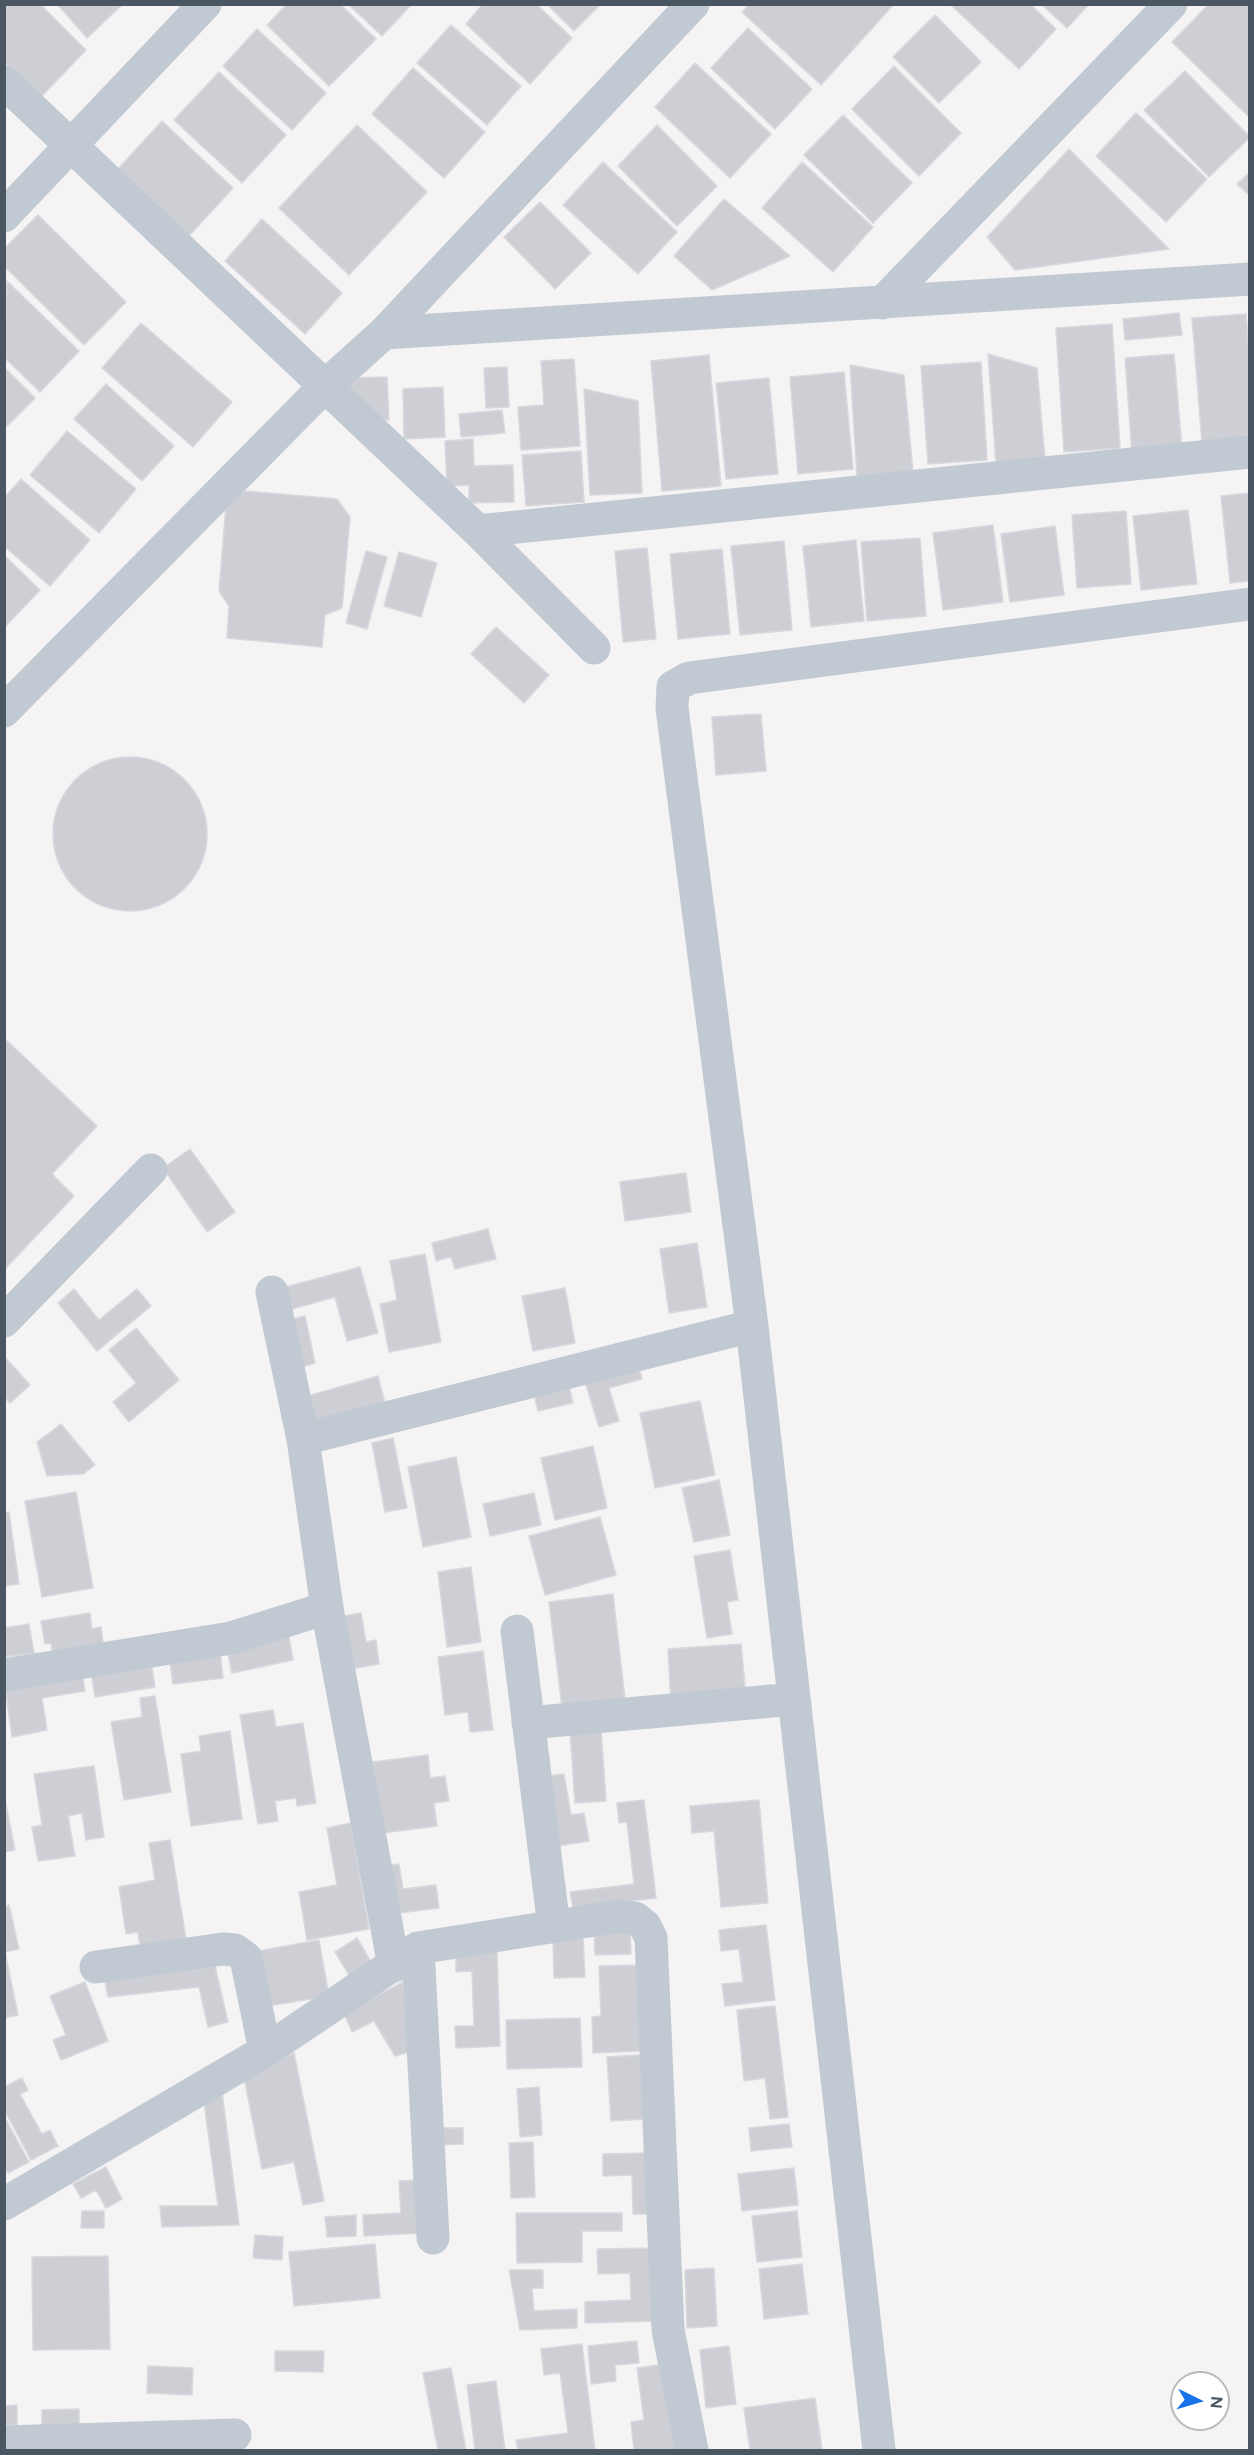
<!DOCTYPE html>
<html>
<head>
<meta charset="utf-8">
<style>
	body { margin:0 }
	#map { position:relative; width:1254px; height:2455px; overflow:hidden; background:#f5f3f3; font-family:Figtree,sans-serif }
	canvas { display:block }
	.frame { position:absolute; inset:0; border:6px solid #4a5661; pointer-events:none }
	.north { position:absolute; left:1170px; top:2371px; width:60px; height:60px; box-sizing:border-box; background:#fff; border:2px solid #b7bbc0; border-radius:50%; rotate:95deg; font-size:16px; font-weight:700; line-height:24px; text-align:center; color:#4a5661 }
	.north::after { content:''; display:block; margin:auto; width:21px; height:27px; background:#1a73e8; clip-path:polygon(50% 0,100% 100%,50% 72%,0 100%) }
</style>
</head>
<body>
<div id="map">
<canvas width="1254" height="2455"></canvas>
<div class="frame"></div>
<div class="north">N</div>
</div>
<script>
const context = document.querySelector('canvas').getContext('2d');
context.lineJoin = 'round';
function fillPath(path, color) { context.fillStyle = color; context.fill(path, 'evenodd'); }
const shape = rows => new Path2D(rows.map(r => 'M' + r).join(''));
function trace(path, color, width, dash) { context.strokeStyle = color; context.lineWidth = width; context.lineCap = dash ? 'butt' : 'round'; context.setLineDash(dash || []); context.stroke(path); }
const building = shape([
	[4,4,40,4,86,50,41,97,4,62,4,4],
	[57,4,123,4,87,38,57,4],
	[287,4,340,4,376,39,329,86,267,25,287,4],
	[348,4,412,4,382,36,348,4],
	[483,4,536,4,572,38,530,84,466,24,483,4],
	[547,4,601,4,574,31,547,4],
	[750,4,894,4,821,85,742,12,750,4],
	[950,4,1030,4,1056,29,1019,69,950,4],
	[1041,4,1089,4,1067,28,1041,4],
	[1209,4,1250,4,1250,118,1172,42,1209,4],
	[935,15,981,62,939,103,893,57,935,15],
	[451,25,521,86,487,125,417,63,451,25],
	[748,28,812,89,775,129,711,68,748,28],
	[257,29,326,93,292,130,223,66,257,29],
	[695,63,771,134,730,178,655,107,695,63],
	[894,66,961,133,919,176,852,109,894,66],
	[413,68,485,132,444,178,372,114,413,68],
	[1185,71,1250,137,1209,177,1144,110,1185,71],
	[219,72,286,135,242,183,174,120,219,72],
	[1136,113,1207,179,1166,222,1096,156,1136,113],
	[843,115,912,183,873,223,804,155,843,115],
	[162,121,233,188,188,237,117,170,162,121],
	[357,125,427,192,349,275,279,208,357,125],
	[657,125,717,186,677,226,618,166,657,125],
	[1069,149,1169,249,1015,270,987,237,1069,149],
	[603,162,677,232,638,274,563,205,603,162],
	[802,162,873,227,833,272,762,208,802,162],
	[1250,172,1250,196,1237,184,1250,172],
	[724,199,790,256,712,290,674,256,724,199],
	[540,202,591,253,555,289,504,237,540,202],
	[38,215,126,302,84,345,4,266,4,249,38,215],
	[262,219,342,293,305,334,225,261,262,219],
	[7,281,79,351,40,392,4,357,7,281],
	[1179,313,1182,335,1125,340,1123,319,1179,313],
	[1246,314,1250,365,1250,439,1202,443,1192,318,1246,314],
	[141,323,232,402,193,447,102,368,141,323],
	[1112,324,1120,448,1064,452,1056,328,1112,324],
	[988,354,1037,368,1045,460,996,463,988,354],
	[1174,354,1182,449,1132,453,1125,358,1174,354],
	[709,355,721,486,662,491,651,361,709,355],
	[574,359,580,446,521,450,518,407,544,405,541,361,574,359],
	[981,362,987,460,928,464,921,366,981,362],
	[850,365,904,375,913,473,857,477,850,365],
	[4,367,35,398,4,429,4,367],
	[507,367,509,407,486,408,484,368,507,367],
	[844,372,853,469,798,474,790,377,844,372],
	[387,377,389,420,368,420,348,401,347,378,387,377],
	[769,378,778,474,726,479,716,383,769,378],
	[106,384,174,446,142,481,74,419,106,384],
	[443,387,445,437,404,439,403,389,443,387],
	[584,389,638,401,642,493,590,495,584,389],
	[502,410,505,433,461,437,459,414,502,410],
	[67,431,136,489,99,533,30,475,67,431],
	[473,439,474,466,513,465,514,502,469,503,469,485,447,486,445,441,473,439],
	[581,451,584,502,526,506,522,455,581,451],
	[21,479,90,540,50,586,4,546,4,498,21,479],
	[245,491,337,499,350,517,342,608,325,615,322,647,227,638,229,606,219,591,226,506,245,491],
	[1250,493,1250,581,1230,583,1221,496,1250,493],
	[1188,510,1197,584,1141,590,1133,516,1188,510],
	[1126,511,1131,584,1077,588,1072,515,1126,511],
	[993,525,1003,602,943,610,933,533,993,525],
	[1055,526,1064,595,1010,602,1001,534,1055,526],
	[920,538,926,616,867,621,861,542,920,538],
	[856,540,864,621,811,627,803,546,856,540],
	[784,541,792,630,740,635,731,546,784,541],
	[647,548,656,639,623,642,615,551,647,548],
	[722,549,730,634,678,639,670,554,722,549],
	[366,551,387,557,367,629,346,623,366,551],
	[399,552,437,563,421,617,384,606,399,552],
	[4,555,40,590,4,628,4,555],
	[496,627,549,675,524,703,471,654,496,627],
	[761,714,766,771,716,775,712,717,761,714],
	'53 834a77 77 0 1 1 154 0a77 77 0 1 1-154 0Z',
	[4,1038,97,1126,52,1174,74,1196,4,1270,4,1038],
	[190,1149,235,1212,207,1232,163,1168,190,1149],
	[686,1173,691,1212,625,1221,620,1182,686,1173],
	[488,1229,496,1259,455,1269,451,1257,436,1261,432,1243,488,1229],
	[697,1243,707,1307,669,1313,660,1249,697,1243],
	[425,1254,441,1342,389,1352,380,1304,397,1300,390,1261,425,1254],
	[360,1267,378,1333,347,1341,335,1297,292,1309,286,1287,360,1267],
	[565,1288,575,1343,533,1351,522,1296,565,1288],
	[74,1289,99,1320,137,1289,151,1306,97,1351,58,1303,74,1289],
	[305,1316,315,1363,298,1368,287,1320,305,1316],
	[136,1328,179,1380,129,1422,113,1402,136,1383,109,1350,136,1328],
	[4,1356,30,1385,10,1403,4,1396,4,1356],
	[636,1356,642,1379,609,1388,619,1421,599,1427,582,1372,636,1356],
	[378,1376,385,1403,311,1424,304,1397,378,1376],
	[567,1377,573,1403,538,1411,532,1385,567,1377],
	[700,1401,715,1475,655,1488,640,1413,700,1401],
	[61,1424,95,1465,83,1474,47,1476,37,1442,61,1424],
	[393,1438,407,1508,385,1512,372,1443,393,1438],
	[593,1446,607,1508,555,1520,541,1458,593,1446],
	[456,1457,471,1537,423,1547,408,1467,456,1457],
	[719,1480,730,1535,694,1542,682,1488,719,1480],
	[76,1492,93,1588,42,1597,25,1501,76,1492],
	[534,1493,541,1525,490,1536,483,1504,534,1493],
	[9,1512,19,1584,4,1586,4,1513,9,1512],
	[600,1517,616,1575,545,1595,529,1536,600,1517],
	[730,1550,738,1600,727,1602,732,1634,707,1638,694,1556,730,1550],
	[471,1567,481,1642,447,1647,438,1572,471,1567],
	[613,1594,625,1699,562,1707,549,1602,613,1594],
	[90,1613,92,1629,101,1627,104,1650,53,1658,51,1643,45,1644,41,1621,90,1613],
	[361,1613,366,1642,376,1640,379,1664,346,1670,338,1617,361,1613],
	[29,1624,34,1653,4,1657,4,1628,29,1624],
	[288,1632,293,1660,232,1673,226,1645,288,1632],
	[741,1644,746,1696,671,1702,668,1649,741,1644],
	[220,1650,223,1678,173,1684,169,1656,220,1650],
	[483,1651,493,1730,470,1732,468,1712,445,1715,438,1657,483,1651],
	[150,1655,155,1687,95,1697,90,1665,150,1655],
	[81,1666,85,1691,42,1698,47,1730,12,1737,4,1679,81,1666],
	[155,1696,171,1792,124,1800,111,1722,142,1717,140,1698,155,1696],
	[273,1710,276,1727,303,1723,316,1803,297,1806,296,1798,275,1801,278,1821,258,1824,240,1715,273,1710],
	[601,1728,606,1801,575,1803,570,1730,601,1728],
	[230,1731,242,1819,191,1826,181,1754,201,1751,199,1736,230,1731],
	[428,1755,430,1778,445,1776,449,1801,434,1803,437,1826,382,1833,373,1762,428,1755],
	[94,1766,104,1837,86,1840,82,1813,68,1816,75,1856,38,1861,32,1827,42,1825,34,1774,94,1766],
	[564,1774,571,1815,584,1813,589,1841,558,1846,547,1776,564,1774],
	[4,1795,15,1850,4,1852,4,1795],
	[644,1800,656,1898,573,1908,570,1892,634,1884,627,1822,619,1823,617,1803,644,1800],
	[759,1800,768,1903,721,1907,714,1831,692,1833,690,1806,759,1800],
	[351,1823,369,1929,307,1940,299,1892,337,1885,327,1828,351,1823],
	[170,1840,186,1939,140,1947,138,1932,126,1934,119,1887,155,1880,149,1843,170,1840],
	[399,1864,403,1889,436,1885,439,1908,391,1914,384,1866,399,1864],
	[9,1905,19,1949,5,1952,18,2015,4,2018,4,1907,9,1905],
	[766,1925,775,2000,725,2006,722,1984,743,1982,739,1949,721,1951,719,1930,766,1925],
	[630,1930,631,1954,595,1955,594,1931,630,1930],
	[583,1937,585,1977,554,1978,553,1938,583,1937],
	[357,1938,374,1967,352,1980,335,1952,357,1938],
	[319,1940,329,1996,268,2006,258,1951,319,1940],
	[497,1951,500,2046,456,2048,455,2026,474,2026,472,1971,456,1972,456,1953,497,1951],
	[638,1965,641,2051,593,2053,592,2017,601,2016,599,1966,638,1965],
	[215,1966,228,2022,208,2027,199,1987,108,1997,105,1981,215,1966],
	[85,1982,108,2041,61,2060,53,2040,66,2035,50,1996,85,1982],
	[403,1982,413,2051,395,2056,374,2021,352,2032,344,2013,403,1982],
	[775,2006,788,2117,770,2119,765,2078,744,2081,737,2010,775,2006],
	[580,2018,582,2067,507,2069,506,2020,580,2018],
	[294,2053,324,2201,303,2205,294,2162,262,2169,244,2077,294,2053],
	[640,2055,644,2119,611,2121,607,2057,640,2055],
	[22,2078,28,2090,20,2094,42,2134,50,2130,58,2146,31,2160,4,2109,4,2087,22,2078],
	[539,2087,542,2135,520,2137,517,2089,539,2087],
	[222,2092,239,2225,162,2227,160,2206,218,2206,203,2095,222,2092],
	[4,2116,29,2162,8,2173,4,2167,4,2116],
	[789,2124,792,2147,751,2151,749,2128,789,2124],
	[437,2128,463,2128,463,2144,438,2145,437,2128],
	[533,2142,535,2197,511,2198,509,2143,533,2142],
	[650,2153,651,2214,633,2214,632,2175,603,2176,603,2154,650,2153],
	[106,2167,122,2199,106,2208,96,2190,81,2198,73,2184,106,2167],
	[794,2168,798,2205,742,2211,738,2174,794,2168],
	[419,2180,422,2233,364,2236,363,2215,401,2213,399,2181,419,2180],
	[82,2211,104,2211,104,2228,81,2228,82,2211],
	[797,2211,802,2257,757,2262,752,2216,797,2211],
	[516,2213,622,2213,622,2231,582,2231,582,2262,517,2263,516,2213],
	[356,2215,356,2236,327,2237,325,2217,356,2215],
	[255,2235,283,2237,282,2260,253,2258,255,2235],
	[375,2244,380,2298,294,2306,289,2252,375,2244],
	[654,2248,656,2321,585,2323,585,2302,631,2300,630,2273,598,2274,597,2249,654,2248],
	[108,2256,110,2349,33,2350,32,2257,108,2256],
	[802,2264,808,2314,764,2319,759,2269,802,2264],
	[714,2268,717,2326,687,2328,685,2270,714,2268],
	[509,2270,543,2270,543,2288,532,2288,534,2311,577,2309,577,2328,520,2330,509,2270],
	[637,2341,639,2363,615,2365,616,2381,591,2384,588,2346,637,2341],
	[582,2344,595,2450,518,2450,516,2440,568,2433,560,2373,544,2375,541,2349,582,2344],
	[729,2346,736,2404,706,2408,700,2350,729,2346],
	[275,2351,324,2351,323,2372,275,2371,275,2351],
	[665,2364,677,2450,634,2450,631,2422,644,2420,637,2368,665,2364],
	[148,2366,193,2368,192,2395,147,2393,148,2366],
	[451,2368,466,2450,438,2450,423,2373,451,2368],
	[496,2381,505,2450,475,2450,467,2385,496,2381],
	[815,2398,822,2450,750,2450,744,2408,815,2398],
	[17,2405,17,2425,4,2425,4,2406,17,2405],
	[79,2409,79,2431,42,2431,42,2410,79,2409]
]);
const minor = shape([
	[4,82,478,531,594,648],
	[4,216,205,4],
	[882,303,1171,4],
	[384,333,1250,279],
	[478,531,1250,452],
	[4,711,324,387,384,333,693,4],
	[272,1292,303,1439,327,1608,394,1966],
	[4,1321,151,1170],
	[303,1439,752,1326],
	[517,1631,554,1927],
	[4,1675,231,1638,327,1608],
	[528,1723,794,1699],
	[418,1948,433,2238],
	[96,1967,223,1949,235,1950,246,1958,265,2051],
	[4,2204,265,2051,418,1948,620,1916,635,1918,645,1926,651,1938,668,2330,692,2450],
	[4,2442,235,2435],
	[879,2450,752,1326,672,708,673,687,689,678,1250,604]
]);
fillPath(building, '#cdcfd5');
trace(building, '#d7d9de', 1.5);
trace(minor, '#c1cad2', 33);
</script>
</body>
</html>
